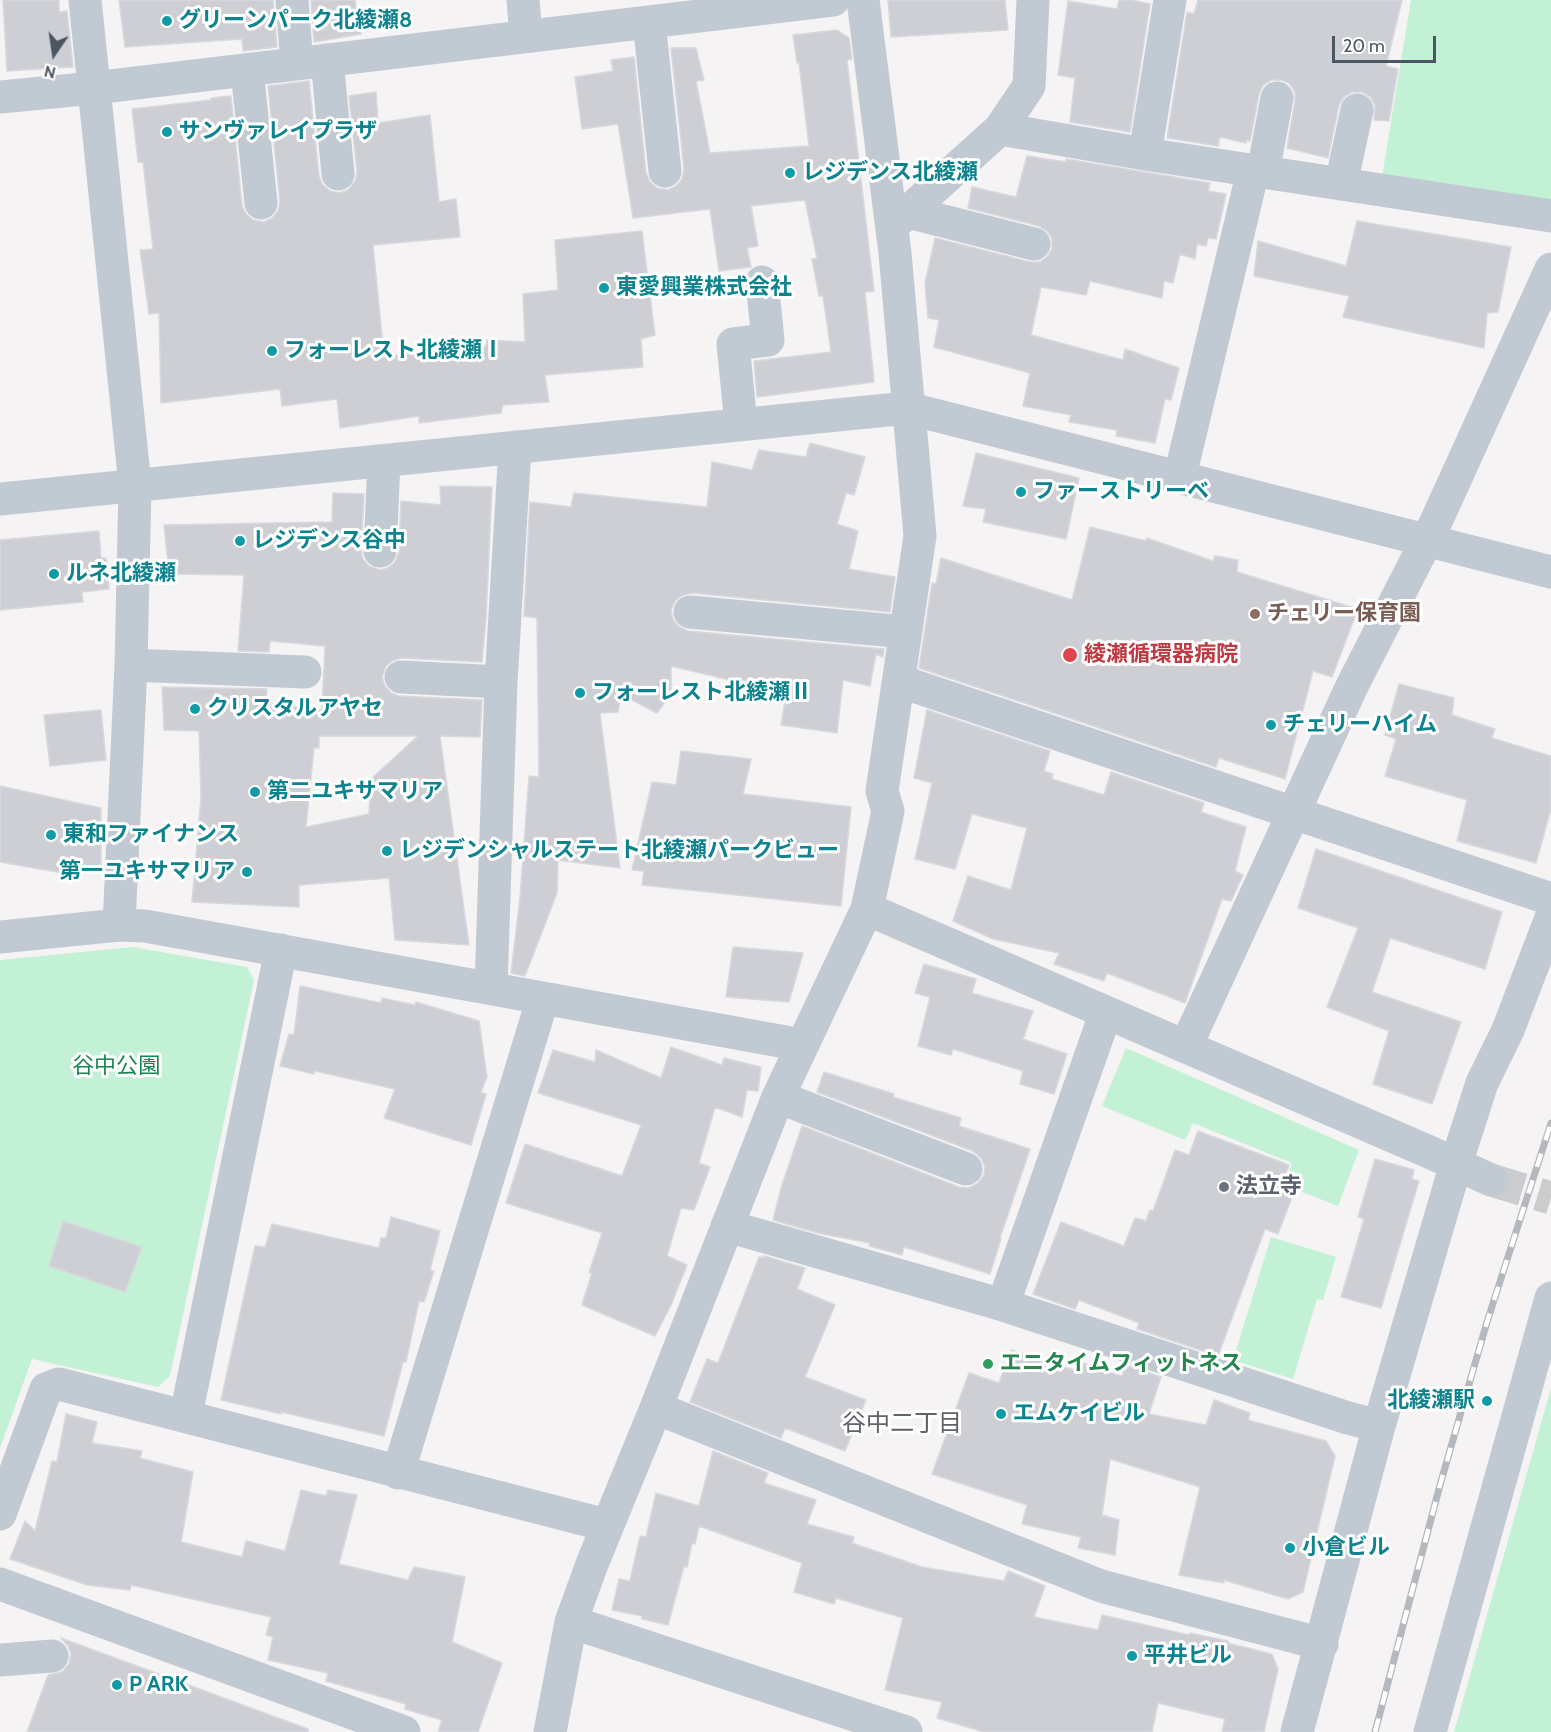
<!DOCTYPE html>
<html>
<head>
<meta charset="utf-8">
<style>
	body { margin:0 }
	#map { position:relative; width:1551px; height:1732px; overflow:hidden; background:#f5f3f3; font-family:Cabin,sans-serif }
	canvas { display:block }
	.north { position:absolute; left:24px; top:24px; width:60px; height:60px; -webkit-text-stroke:4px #fff; paint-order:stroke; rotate:193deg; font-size:16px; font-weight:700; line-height:24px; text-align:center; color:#4a5661 }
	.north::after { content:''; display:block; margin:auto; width:21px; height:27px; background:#4a5661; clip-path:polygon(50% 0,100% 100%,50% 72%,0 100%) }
	.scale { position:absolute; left:1332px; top:36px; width:104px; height:27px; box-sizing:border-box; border:3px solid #4a5661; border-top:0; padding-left:8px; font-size:18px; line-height:21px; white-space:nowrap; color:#4a5661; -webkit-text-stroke:4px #fff; paint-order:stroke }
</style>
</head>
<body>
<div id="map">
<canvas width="1551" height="1732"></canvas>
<div class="north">N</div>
<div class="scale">20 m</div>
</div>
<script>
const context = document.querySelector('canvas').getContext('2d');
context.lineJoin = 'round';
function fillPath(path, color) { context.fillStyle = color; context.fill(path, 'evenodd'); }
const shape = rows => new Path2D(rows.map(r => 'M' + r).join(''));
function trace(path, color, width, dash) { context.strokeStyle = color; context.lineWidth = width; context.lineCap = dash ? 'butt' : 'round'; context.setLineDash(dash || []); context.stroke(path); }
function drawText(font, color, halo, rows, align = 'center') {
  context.font = font + ' Cabin,"Noto Sans JP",sans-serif'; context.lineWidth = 6; context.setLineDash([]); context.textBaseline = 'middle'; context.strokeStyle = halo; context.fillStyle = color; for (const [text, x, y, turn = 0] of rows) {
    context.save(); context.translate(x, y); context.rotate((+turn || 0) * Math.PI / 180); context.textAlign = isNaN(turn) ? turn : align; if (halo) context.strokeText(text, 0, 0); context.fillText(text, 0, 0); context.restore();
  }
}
const green = shape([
	[1411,0,1551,0,1551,204,1382,177],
	[133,947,247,967,254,980,170,1376,158,1387,32,1359,0,1448,0,960],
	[1126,1048,1359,1150,1338,1206,1284,1185,1292,1163,1193,1123,1185,1140,1102,1106],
	[1271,1237,1336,1257,1323,1300,1317,1299,1293,1379,1233,1360],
	[1551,1388,1551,1732,1454,1732]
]);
const building = shape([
	[3,0,59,0,59,12,67,11,73,67,7,71,3,0],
	[119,0,273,0,277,47,243,51,242,39,125,47,119,0],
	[311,0,355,0,361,34,314,42,311,0],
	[888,0,1005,0,1008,30,891,37,888,0],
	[1119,0,1131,0,1150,4,1130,132,1070,122,1075,78,1058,75,1068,1,1117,9,1119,0],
	[1198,0,1402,0,1386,66,1398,69,1389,121,1374,120,1375,105,1370,97,1362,92,1352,92,1344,97,1339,105,1328,158,1287,148,1295,101,1295,92,1289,83,1281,80,1271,80,1263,85,1259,94,1250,141,1247,140,1246,143,1220,137,1218,146,1167,138,1187,12,1194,14,1198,0],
	[837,30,849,38,852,59,847,60,874,291,865,292,874,382,757,397,754,361,831,352,823,296,819,296,812,259,817,258,805,200,751,206,758,246,747,248,751,267,719,271,710,209,633,218,618,124,582,129,575,77,613,71,611,60,634,57,646,173,650,182,657,188,668,190,676,186,682,179,684,169,671,48,696,48,704,80,696,81,710,153,809,146,799,63,797,63,793,35,837,30],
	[309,81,319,176,322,184,330,191,339,193,348,190,355,181,357,172,349,96,376,92,378,123,430,115,439,202,456,199,460,237,373,245,384,357,439,348,439,353,486,346,487,340,525,342,523,294,558,290,555,240,642,231,655,335,641,339,643,367,545,375,549,402,503,405,501,413,419,423,419,416,340,428,337,399,282,406,280,389,161,403,159,313,149,314,140,250,153,249,143,162,138,162,132,109,211,100,211,98,231,96,242,206,246,214,253,220,264,222,272,218,278,211,280,202,268,86,309,81],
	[1027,156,1066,162,1066,159,1210,183,1208,191,1226,194,1216,239,1208,238,1206,246,1197,244,1195,259,1180,254,1173,283,1164,281,1162,298,1090,281,1086,295,1041,287,1031,335,1123,360,1125,349,1179,368,1171,400,1165,399,1155,443,1116,436,1117,430,1069,422,1071,415,1023,406,1030,373,934,347,939,320,928,318,925,283,935,238,1030,262,1040,262,1047,257,1052,249,1052,238,1047,231,1039,226,968,208,972,187,1016,197,1027,156],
	[1357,221,1511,247,1498,312,1487,313,1484,348,1343,317,1349,296,1254,276,1258,241,1346,266,1357,221],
	[810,443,865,457,854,495,846,493,837,524,858,531,849,569,895,577,890,612,692,593,683,595,675,601,671,610,673,619,679,627,688,631,884,649,883,657,876,654,870,686,843,680,837,733,781,725,787,690,738,682,671,666,671,695,657,713,621,694,618,712,600,713,620,868,558,860,557,893,525,976,511,973,520,898,529,776,539,777,537,618,524,616,530,502,571,507,574,493,707,507,712,462,752,470,759,450,806,457,810,443],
	[976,453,1079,478,1066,539,983,522,986,509,963,506,976,453],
	[440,486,492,487,486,618,482,662,401,658,392,661,386,666,382,677,385,686,391,693,399,696,482,700,480,737,440,736,469,945,395,940,389,878,299,885,299,907,192,902,201,798,199,731,164,730,162,687,267,689,266,703,322,710,325,646,270,641,269,652,238,651,244,575,169,574,164,525,332,522,333,493,364,494,361,551,363,559,369,566,380,570,388,568,395,562,399,552,401,501,441,505,440,486],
	[319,736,418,736,371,779,369,814,306,827,314,748,319,748,319,736],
	[1090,527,1146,541,1147,538,1213,561,1215,556,1238,560,1237,572,1358,609,1332,677,1313,671,1285,779,1219,758,1216,767,919,668,932,583,936,584,941,558,1072,600,1090,527],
	[99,531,101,558,106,558,109,589,82,592,83,602,0,610,0,540,99,531],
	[1399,684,1454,698,1452,715,1495,729,1492,738,1551,756,1551,809,1536,863,1457,841,1467,800,1385,776,1396,739,1385,735,1399,684],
	[101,710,106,760,50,766,44,715,101,710],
	[927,710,1050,751,1044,771,1053,774,1052,779,1104,795,1111,772,1204,803,1201,812,1246,827,1235,871,1243,875,1231,901,1222,899,1185,1003,1107,973,1104,981,1054,964,1059,953,993,939,953,921,968,876,1011,890,1027,828,972,814,955,869,915,859,932,783,914,778,927,710],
	[681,751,751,759,743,794,851,807,841,906,642,885,644,871,632,870,652,782,676,785,681,751],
	[0,786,101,808,101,868,57,872,0,862,0,786],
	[1316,849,1502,912,1485,969,1390,938,1372,992,1461,1022,1432,1104,1373,1084,1389,1031,1327,1007,1358,928,1298,908,1316,849],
	[733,947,803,953,789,1002,726,997,733,947],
	[924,964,976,979,972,993,1033,1011,1023,1039,1067,1054,1054,1094,1020,1084,1023,1071,953,1049,951,1055,918,1046,930,997,915,993,924,964],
	[300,986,381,1003,382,998,415,1005,416,1002,479,1021,487,1077,481,1092,486,1094,471,1145,384,1118,395,1089,315,1071,314,1074,280,1066,289,1034,294,1035,300,986],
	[671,1047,722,1065,724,1058,761,1067,758,1091,747,1090,742,1117,715,1107,699,1163,710,1167,694,1210,681,1208,667,1256,687,1265,671,1305,655,1336,582,1305,592,1273,589,1273,602,1233,506,1203,525,1144,622,1176,641,1125,538,1093,553,1050,595,1062,596,1050,661,1078,671,1047],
	[824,1072,894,1094,893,1097,961,1118,959,1126,1030,1149,1000,1238,1001,1239,990,1274,904,1247,902,1255,869,1246,870,1243,818,1233,773,1220,781,1188,802,1126,959,1187,968,1188,977,1184,984,1175,985,1167,981,1158,973,1151,817,1092,824,1072],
	[1198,1131,1289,1165,1281,1187,1294,1192,1278,1234,1265,1229,1218,1356,1137,1329,1139,1323,1079,1300,1075,1309,1033,1294,1061,1222,1124,1246,1135,1218,1146,1221,1150,1210,1153,1211,1175,1150,1189,1155,1198,1131],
	[1375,1159,1414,1170,1412,1179,1419,1181,1381,1308,1341,1297,1364,1219,1358,1217,1375,1159],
	[391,1217,440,1231,430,1270,434,1271,424,1302,419,1301,406,1362,403,1362,384,1436,281,1412,281,1414,221,1400,255,1246,265,1247,272,1224,379,1248,381,1238,386,1238,391,1217],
	[63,1221,142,1247,125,1292,49,1266,63,1221],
	[764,1256,805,1268,797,1289,835,1305,805,1377,866,1400,845,1451,785,1428,781,1438,690,1402,707,1359,718,1363,759,1257,764,1258,764,1256],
	[1011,1350,1080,1372,1083,1363,1122,1376,1126,1365,1161,1377,1149,1414,1206,1425,1214,1400,1250,1413,1248,1420,1326,1441,1335,1456,1303,1592,1288,1599,1224,1580,1224,1583,1179,1575,1200,1487,1110,1459,1102,1515,1119,1520,1115,1555,1078,1548,1081,1537,1022,1524,1027,1505,932,1474,969,1373,999,1383,1011,1350],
	[66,1414,97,1422,92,1443,142,1451,140,1458,193,1472,181,1542,242,1557,246,1541,285,1551,301,1490,326,1496,328,1490,357,1495,339,1564,408,1580,414,1567,465,1577,452,1642,502,1663,478,1732,438,1732,442,1720,405,1709,406,1704,326,1681,328,1673,268,1660,273,1637,266,1635,271,1617,131,1585,130,1590,87,1585,10,1559,25,1521,35,1531,52,1461,57,1462,66,1414],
	[713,1451,768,1473,764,1483,816,1500,807,1524,854,1537,852,1543,922,1567,1004,1581,1008,1571,1045,1586,1034,1617,1098,1630,1102,1615,1189,1635,1190,1633,1228,1641,1228,1643,1272,1654,1278,1669,1264,1732,1222,1732,1225,1719,1158,1703,1152,1732,984,1732,937,1718,942,1702,885,1690,903,1618,836,1598,834,1604,794,1592,802,1563,699,1526,695,1544,692,1543,687,1567,684,1566,668,1625,642,1619,642,1616,612,1610,619,1579,630,1581,640,1536,646,1537,656,1493,699,1506,713,1451],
	[61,1638,308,1729,308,1732,27,1732,48,1675,62,1672,69,1664,71,1654,68,1646,61,1638]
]);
const minorTunnel = shape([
	[1491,1180,1551,1198]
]);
const minor = shape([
	[85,0,135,485,131,665,119,925],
	[292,0,297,64],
	[523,0,526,36],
	[649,22,665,171],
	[327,60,338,174],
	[247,70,261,203],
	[0,97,94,88,833,0],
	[1000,129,1145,154,1551,216],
	[1145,154,1170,0],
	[1263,172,1277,98],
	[1341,184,1357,110],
	[908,212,1034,244],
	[892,226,1000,129,1029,86,1033,0],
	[741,424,733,344,768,340,762,282],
	[1180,476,1253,171],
	[0,499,907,408,1551,572],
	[380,551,384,462],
	[690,612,905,632],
	[131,665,305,672],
	[401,677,501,682],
	[899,681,1551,899],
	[867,909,1427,1151,1491,1180],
	[0,937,119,925,145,926,802,1045],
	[491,988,501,682,515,447],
	[1186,1046,1352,686,1434,526,1551,269],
	[778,1097,966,1169],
	[727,1226,1003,1305,1348,1418,1379,1426],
	[1003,1305,1106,1012],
	[656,1408,1101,1586,1322,1644],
	[186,1415,281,950],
	[398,1473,543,998],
	[0,1514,46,1389,59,1384,606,1525],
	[0,1584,404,1732],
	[571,1622,906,1732],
	[0,1660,52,1656],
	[550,1732,571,1622,592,1564,656,1408,778,1097,867,909,888,811,882,791,920,536,895,253,863,0],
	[1297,1732,1379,1426,1456,1164,1482,1083,1508,1030,1551,918],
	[1430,1732,1551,1298]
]);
const rail = shape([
	[1375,1732,1440,1485,1487,1322,1551,1123]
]);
const markers = [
	[167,21,6,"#0f9aa8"],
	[167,132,6,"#0f9aa8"],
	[790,173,6,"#0f9aa8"],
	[604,288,6,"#0f9aa8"],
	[272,351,6,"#0f9aa8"],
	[1021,492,6,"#0f9aa8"],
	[240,541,6,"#0f9aa8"],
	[54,574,6,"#0f9aa8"],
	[1255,614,6,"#8d6e63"],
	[1070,655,8,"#e0444e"],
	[580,693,6,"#0f9aa8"],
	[195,709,6,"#0f9aa8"],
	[1271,725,6,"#0f9aa8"],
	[255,792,6,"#0f9aa8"],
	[51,835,6,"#0f9aa8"],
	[387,851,6,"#0f9aa8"],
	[247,872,6,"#0f9aa8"],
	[1224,1187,6,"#6b7280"],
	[988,1364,6,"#2e9e5b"],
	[1487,1401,6,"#0f9aa8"],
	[1001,1414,6,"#0f9aa8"],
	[1290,1548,6,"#0f9aa8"],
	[1132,1656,6,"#0f9aa8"],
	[117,1685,6,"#0f9aa8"]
];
const cultureNames = [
	["グリーンパーク北綾瀬8",179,21],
	["サンヴァレイプラザ",179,132],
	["レジデンス北綾瀬",802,173],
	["東愛興業株式会社",616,288],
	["フォーレスト北綾瀬Ⅰ",284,351],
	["ファーストリーベ",1033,492],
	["レジデンス谷中",252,541],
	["ルネ北綾瀬",66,574],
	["フォーレスト北綾瀬Ⅱ",592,693],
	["クリスタルアヤセ",207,709],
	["チェリーハイム",1283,725],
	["第二ユキサマリア",267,792],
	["東和ファイナンス",63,835],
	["レジデンシャルステート北綾瀬パークビュー",399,851],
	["第一ユキサマリア",235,872,"right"],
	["北綾瀬駅",1475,1401,"right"],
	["エムケイビル",1013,1414],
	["小倉ビル",1302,1548],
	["平井ビル",1144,1656],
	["P ARK",129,1685]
];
const educationNames = [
	["チェリー保育園",1267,614]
];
const healthNames = [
	["綾瀬循環器病院",1084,655]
];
const parkNames = [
	["谷中公園",116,1067]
];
const worshipNames = [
	["法立寺",1236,1187]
];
const leisureNames = [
	["エニタイムフィットネス",1000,1364]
];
const neighbourhoodNames = [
	["谷中二丁目",902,1424]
];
fillPath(green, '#c3f1d5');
fillPath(building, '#cdcfd5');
trace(building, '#d7d9de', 1.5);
trace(minorTunnel, '#caccce', 33, [33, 16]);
trace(minor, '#c1cad2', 33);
trace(rail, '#b5b8bd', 7);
trace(rail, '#fff', 4.5, [14]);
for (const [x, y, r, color] of markers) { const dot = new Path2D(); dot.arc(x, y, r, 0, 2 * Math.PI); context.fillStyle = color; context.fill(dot); trace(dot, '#fff', 2); }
drawText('bold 22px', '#0d838f', '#fff', cultureNames, 'left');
drawText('bold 22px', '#785e54', '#fff', educationNames, 'left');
drawText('bold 22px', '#be3a42', '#fff', healthNames, 'left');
drawText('22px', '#17864f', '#fff', parkNames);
drawText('bold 22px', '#5b616d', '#fff', worshipNames, 'left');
drawText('bold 22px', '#27864d', '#fff', leisureNames, 'left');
drawText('24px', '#5f6368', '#fff', neighbourhoodNames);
</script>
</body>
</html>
